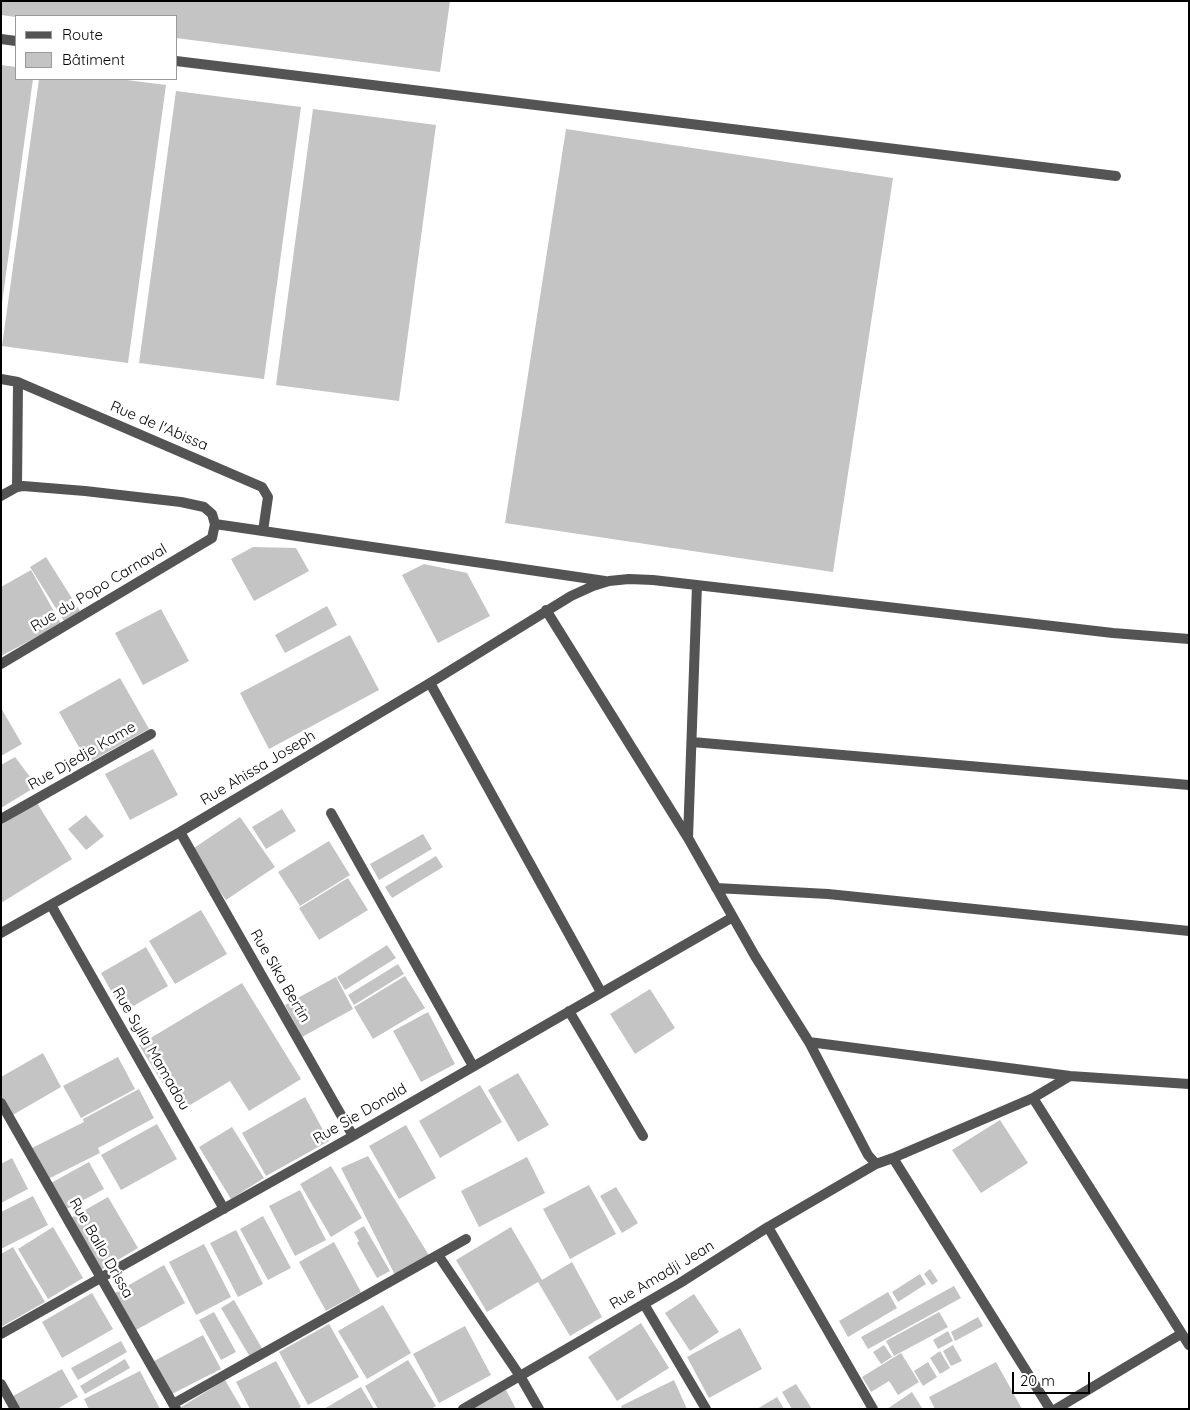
<!DOCTYPE html>
<html>
<head>
<meta charset="utf-8">
<style>
	body { margin:0 }
	#map { position:relative; width:1190px; height:1410px; overflow:hidden; background:#fff; font-family:Quicksand,sans-serif }
	canvas { display:block }
	.frame { position:absolute; inset:0; border:2px solid #000; pointer-events:none }
	.legend { position:absolute; left:15px; top:15px; width:162px; height:65px; box-sizing:border-box; background:#fff; border:1px solid #999; margin:0; padding:6px 9px; list-style:none; font-size:15px; color:#000 }
	.legend li { display:flex; align-items:center; gap:10px; height:25px }
	.legend b { width:25px; border:1px solid #999 }
	.scale { position:absolute; left:1012px; top:1372px; width:78px; height:22px; box-sizing:border-box; border:2px solid #000; border-top:0; padding-left:6px; font-size:15px; line-height:18px; white-space:nowrap; color:#000; -webkit-text-stroke:4px #fff; paint-order:stroke }
</style>
</head>
<body>
<div id="map">
<canvas width="1190" height="1410"></canvas>
<div class="frame"></div>
<ul class="legend">
<li><b style="height:6px;background:#545454"></b>Route</li>
<li><b style="height:14px;background:#c4c4c4"></b>Bâtiment</li>
</ul>
<div class="scale">20 m</div>
</div>
<script>
const context = document.querySelector('canvas').getContext('2d');
context.lineJoin = 'round';
function fillPath(path, color) { context.fillStyle = color; context.fill(path, 'evenodd'); }
const shape = rows => new Path2D(rows.map(r => 'M' + r).join(''));
function trace(path, color, width, dash) { context.strokeStyle = color; context.lineWidth = width; context.lineCap = dash ? 'butt' : 'round'; context.setLineDash(dash || []); context.stroke(path); }
function drawText(font, color, halo, rows, align = 'center') {
  context.font = font + ' Quicksand,sans-serif'; context.lineWidth = 5; context.setLineDash([]); context.textBaseline = 'middle'; context.strokeStyle = halo; context.fillStyle = color; for (const [text, x, y, turn = 0] of rows) {
    context.save(); context.translate(x, y); context.rotate((+turn || 0) * Math.PI / 180); context.textAlign = isNaN(turn) ? turn : align; if (halo) context.strokeText(text, 0, 0); context.fillText(text, 0, 0); context.restore();
  }
}
const building = shape([
	[1,1,450,1,440,72,176,38,176,16,16,17,1,15],
	[1,65,16,67,16,79,33,79,2,303],
	[39,79,119,79,166,85,128,363,2,346],
	[176,91,301,107,264,379,139,363],
	[313,109,436,125,399,401,276,385],
	[566,129,893,178,833,572,505,523],
	[253,547,296,548,309,571,254,601,231,559],
	[46,557,80,611,64,621,30,567],
	[424,564,467,573,490,616,438,643,402,575],
	[31,570,61,624,1,656,1,587],
	[327,606,337,625,285,653,275,635],
	[161,609,189,661,143,685,115,633],
	[350,635,379,690,269,749,240,693],
	[120,678,149,729,88,763,59,712],
	[1,708,22,744,1,756],
	[153,749,178,795,130,820,105,774],
	[15,757,37,786,1,808,1,765],
	[37,803,72,859,1,903,1,825],
	[282,809,296,831,266,849,252,827],
	[86,815,104,836,86,850,68,829],
	[240,817,275,867,226,900,191,850],
	[423,834,432,849,379,880,370,864],
	[329,841,350,875,300,906,278,872],
	[436,856,443,867,392,898,385,887],
	[348,878,368,910,319,940,299,908],
	[201,910,227,954,175,984,149,941],
	[387,945,396,958,345,990,337,977],
	[146,947,168,986,123,1012,101,973],
	[398,964,404,974,354,1005,348,995],
	[405,976,425,1008,373,1039,354,1007],
	[336,977,353,1009,302,1037,285,1005],
	[242,983,301,1079,249,1111,230,1081,180,1111,139,1045],
	[650,989,675,1028,635,1054,610,1014],
	[428,1012,455,1064,421,1082,393,1031],
	[43,1053,61,1087,11,1116,1,1099,1,1077],
	[118,1057,135,1089,81,1118,63,1086],
	[518,1073,549,1125,518,1142,488,1090],
	[480,1085,502,1122,440,1158,419,1121],
	[139,1089,154,1118,98,1148,100,1153,46,1180,30,1149,84,1122,83,1119],
	[305,1097,329,1141,266,1176,242,1133],
	[1000,1120,1028,1163,981,1193,952,1150],
	[157,1124,177,1159,121,1190,101,1155],
	[406,1125,436,1178,399,1199,369,1146],
	[232,1127,264,1178,231,1199,199,1147],
	[368,1156,430,1257,395,1275,341,1168],
	[527,1157,545,1193,479,1227,461,1191],
	[12,1158,28,1189,1,1203,1,1164],
	[89,1162,104,1189,65,1210,51,1183],
	[331,1166,362,1218,331,1237,300,1184],
	[589,1185,616,1234,570,1259,543,1209],
	[616,1187,638,1223,622,1233,600,1196],
	[300,1190,326,1240,295,1256,269,1206],
	[33,1196,48,1225,1,1249,1,1212],
	[108,1197,138,1248,101,1270,71,1218],
	[263,1216,291,1268,268,1280,240,1229],
	[364,1226,390,1271,377,1278,357,1243,359,1241,354,1232],
	[53,1227,83,1278,48,1299,18,1249],
	[511,1227,542,1280,572,1262,602,1317,570,1336,538,1282,487,1312,456,1260],
	[236,1230,263,1284,238,1297,210,1243],
	[334,1242,361,1292,326,1311,299,1262],
	[204,1244,231,1297,196,1315,169,1262],
	[13,1247,45,1302,1,1327,1,1254],
	[164,1265,185,1303,136,1330,115,1293],
	[930,1269,938,1281,932,1285,924,1274],
	[920,1274,926,1284,898,1302,892,1292],
	[954,1286,961,1298,868,1349,861,1337],
	[888,1292,897,1308,848,1337,839,1321],
	[92,1293,113,1329,62,1358,42,1322],
	[694,1294,719,1332,690,1351,665,1313],
	[234,1300,263,1350,250,1357,221,1308],
	[383,1305,411,1353,367,1379,338,1331],
	[214,1312,236,1352,221,1360,199,1320],
	[939,1312,948,1327,894,1356,886,1341],
	[978,1317,983,1326,955,1341,951,1332],
	[641,1323,669,1368,617,1401,588,1357],
	[329,1324,359,1377,308,1405,279,1352],
	[465,1326,491,1375,439,1403,413,1354],
	[740,1328,762,1369,709,1398,687,1357],
	[948,1331,953,1341,938,1349,933,1340],
	[203,1335,221,1369,172,1394,154,1361],
	[121,1341,127,1352,78,1380,71,1368],
	[884,1345,892,1357,881,1364,873,1352],
	[953,1345,962,1361,951,1366,943,1351],
	[940,1351,950,1368,940,1374,930,1358],
	[901,1353,919,1382,898,1395,889,1381,871,1392,862,1377],
	[125,1359,130,1368,85,1394,80,1386],
	[408,1360,436,1406,431,1409,378,1409,365,1386],
	[276,1361,301,1407,297,1409,250,1409,236,1382],
	[928,1362,937,1377,923,1386,914,1371],
	[996,1362,1022,1409,935,1409,929,1397],
	[62,1369,78,1397,57,1409,20,1409,13,1396],
	[140,1371,160,1409,89,1409,84,1399],
	[225,1380,242,1409,178,1409],
	[674,1380,687,1409,622,1409,621,1406],
	[796,1384,812,1409,792,1409,782,1392],
	[361,1387,374,1409,324,1409],
	[506,1390,516,1409,470,1409],
	[912,1392,922,1408,887,1409],
	[777,1397,784,1409,757,1409]
]);
const service = shape([
	[1,39,16,41],
	[176,61,1116,176]
]);
const minor = shape([
	[1,379,18,382,262,487,268,497,263,531],
	[17,487,18,382],
	[1,496,17,487,23,486,85,491,181,502,204,507,212,514,215,524,212,538,1,664],
	[215,524,605,581],
	[697,585,688,838,755,956,809,1042,868,1155,876,1164,893,1158,1033,1098,1070,1076],
	[546,610,688,838],
	[430,683,601,992],
	[692,742,1189,785],
	[331,813,473,1066],
	[1,819,151,734],
	[180,832,353,1136],
	[716,888,828,894,1189,931],
	[51,905,224,1209],
	[1,933,180,832,430,683,571,596,593,586,609,581,629,579,653,580,1113,633,1189,639],
	[569,1011,643,1136],
	[809,1042,1070,1076,1189,1084],
	[1033,1098,1189,1345],
	[1,1103,176,1409],
	[893,1158,1050,1409],
	[768,1227,873,1409],
	[438,1255,520,1376,539,1409],
	[644,1304,706,1409],
	[1,1334,353,1136,733,917],
	[1,1384,15,1409],
	[173,1404,466,1239],
	[463,1409,680,1283,768,1227,876,1164],
	[1056,1409,1181,1334]
]);
const streetNames = [
	["Rue de l'Abissa",159,426,23],
	["Rue du Popo Carnaval",99,588,-31],
	["Rue Djedje Kame",82,756,-30],
	["Rue Ahissa Joseph",258,768,-31],
	["Rue Sika Bertin",280,976,60],
	["Rue Sylla Mamadou",151,1049,60],
	["Rue Sie Donald",360,1114,-30],
	["Rue Ballo Drissa",101,1248,60],
	["Rue Amadji Jean",662,1275,-31]
];
fillPath(building, '#c4c4c4');
trace(service, '#545454', 10);
trace(minor, '#545454', 10);
drawText('15px', '#000', '#fff', streetNames);
</script>
</body>
</html>
